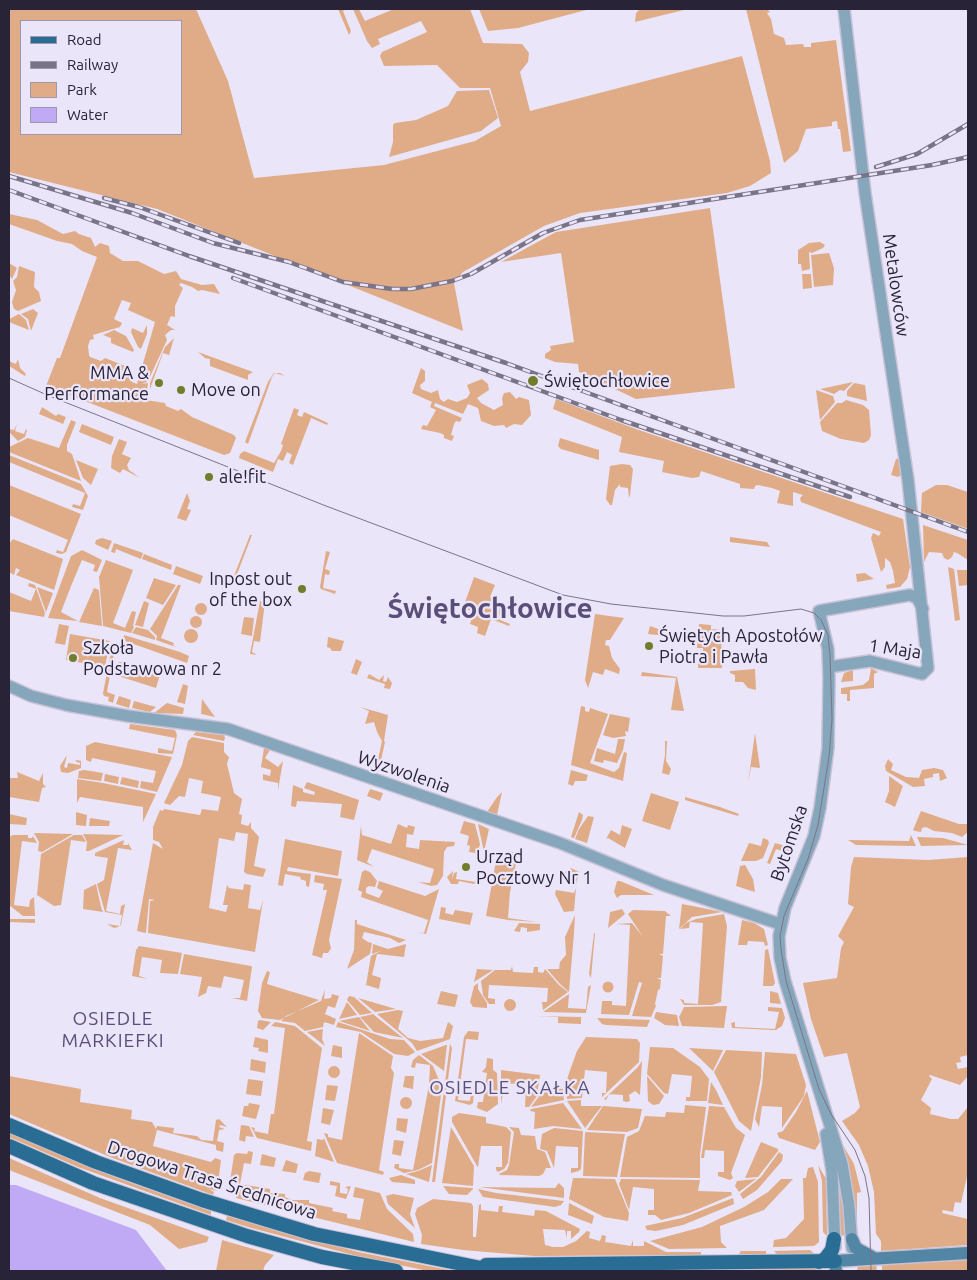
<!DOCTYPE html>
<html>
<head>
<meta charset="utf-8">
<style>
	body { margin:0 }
	#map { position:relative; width:977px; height:1280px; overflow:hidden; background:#ebe5fa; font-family:Ubuntu,sans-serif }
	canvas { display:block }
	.frame { position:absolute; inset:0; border:10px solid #282336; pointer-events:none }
	.legend { position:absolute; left:20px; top:20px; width:162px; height:115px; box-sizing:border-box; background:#ebe5fa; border:1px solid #9d97ac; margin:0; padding:6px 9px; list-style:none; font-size:15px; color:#282336 }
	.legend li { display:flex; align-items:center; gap:10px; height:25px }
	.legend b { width:25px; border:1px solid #9d97ac }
</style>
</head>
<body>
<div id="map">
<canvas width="977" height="1280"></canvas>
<div class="frame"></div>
<ul class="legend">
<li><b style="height:6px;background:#296d94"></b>Road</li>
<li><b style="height:6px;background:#7a7488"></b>Railway</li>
<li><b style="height:14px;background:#dfac87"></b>Park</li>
<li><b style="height:14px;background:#c1aaf5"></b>Water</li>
</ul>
</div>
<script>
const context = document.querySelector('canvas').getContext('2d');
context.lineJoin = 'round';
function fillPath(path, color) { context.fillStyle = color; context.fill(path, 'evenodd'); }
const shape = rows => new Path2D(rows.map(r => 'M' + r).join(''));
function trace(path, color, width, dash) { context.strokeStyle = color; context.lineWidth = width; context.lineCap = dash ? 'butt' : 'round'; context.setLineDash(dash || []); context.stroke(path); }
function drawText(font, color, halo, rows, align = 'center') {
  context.font = font + ' Ubuntu,sans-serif'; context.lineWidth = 4.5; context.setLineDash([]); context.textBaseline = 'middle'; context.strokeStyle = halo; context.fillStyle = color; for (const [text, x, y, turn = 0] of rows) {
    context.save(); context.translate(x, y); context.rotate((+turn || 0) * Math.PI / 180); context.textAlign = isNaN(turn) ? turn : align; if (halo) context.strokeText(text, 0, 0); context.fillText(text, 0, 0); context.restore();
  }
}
const green = shape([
	[9,9,196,9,228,81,254,178,384,165,475,141,501,126,490,88,460,88,437,65,384,66,380,56,382,52,427,32,421,21,378,39,380,44,372,48,367,41,353,9,359,9,365,21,394,9,470,9,483,43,522,44,529,53,528,62,520,72,530,111,742,56,770,161,771,173,750,186,727,193,580,213,544,226,463,272,454,283,463,331,157,209,9,172],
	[21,21,181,21,181,134,21,134],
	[338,9,345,9,343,11,351,31,349,35],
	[479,9,590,9,518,28,488,31],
	[640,9,688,9,635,22,636,13],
	[746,9,768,10,770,12,767,13,771,19,774,34,784,38,786,45,803,44,804,47,811,47,811,43,836,40,851,151,843,152,840,129,838,129,837,121,832,122,832,126,806,129,798,151,784,163],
	[489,90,498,118,481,131,389,157,393,142,393,125,395,123,416,120,448,106,457,91],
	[710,208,735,388,636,399,579,372,578,364,555,362,545,358,545,354,551,350,550,346,574,342,561,253,501,262,556,232],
	[9,214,37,220,63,234,75,231,79,234,91,238,95,247,100,243,109,246,110,253,123,261,138,261,164,274,176,271,181,279,202,285,214,284,220,294,202,290,198,291,192,287,181,283,179,285,183,288,175,306,175,317,171,316,167,325,175,330,171,330,165,335,167,340,148,381,142,384,148,383,147,390,140,389,146,400,165,403,166,406,178,411,181,409,192,417,234,435,236,438,230,453,224,455,46,386,57,358,60,358,97,257,82,251,72,244,57,241,9,224],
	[122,300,131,303,128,310,155,322,137,384,132,382,133,378,122,374,125,366,105,358,101,361,90,357,89,355,88,346,90,340,94,339,93,335,120,327,122,323,114,319],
	[820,242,825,245,823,248,812,253,809,252,810,269,802,271,801,264,798,264,798,250,809,243],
	[829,253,834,268,833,285,814,287,811,255],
	[9,263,17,268,12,279,9,275],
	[19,266,35,272,34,287,39,292,41,301,18,311,14,309,12,302,16,290,13,281,17,277],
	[802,274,811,274,812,288,803,289],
	[33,309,38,313,31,331,28,319,21,314],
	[19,314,26,320,29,330,9,322,9,319],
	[147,325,147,334,141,349,138,347,131,332,132,328,143,333],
	[114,330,126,336,134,350,133,352,111,343,111,338,103,335],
	[174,338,169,355,163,353,150,389,150,383,165,347],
	[198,352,253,372,248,375,248,380,210,366,210,359,205,358],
	[18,359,20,368,26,374,25,376,9,366,9,361,16,364],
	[421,368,425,371,425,381,420,385,421,389,431,393,438,390,440,399,444,402,448,399,457,402,467,398,470,393,467,385,482,379,488,384,489,390,477,398,481,403,494,410,503,405,502,398,504,393,510,392,516,399,519,397,529,400,531,415,522,425,514,424,506,428,504,425,494,426,481,421,478,408,468,404,463,414,435,403,434,406,462,418,460,422,456,421,454,424,451,435,454,436,452,441,444,438,444,435,440,433,421,429,423,425,427,426,436,410,430,407,432,402,412,393],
	[274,373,280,373,285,376,275,373,272,377,248,444,245,442,268,382],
	[853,382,844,391,840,390,834,394,820,389],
	[854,383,865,385,867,401,847,396,847,391],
	[816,390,833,396,835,402,820,420],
	[556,399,636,429,903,519,910,567,907,579,900,587,887,589,886,585,895,583,893,571,890,562,885,558,885,567,881,572,871,538,873,533,879,536,881,532,801,502,800,498,803,495,793,492,793,506,777,503,780,491,772,488,758,485,755,486,754,489,740,488,740,484,701,471,699,477,692,478,662,472,664,461,619,452,622,437,553,409],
	[846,400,863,405,869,410,871,435,869,440,864,443,841,439,822,431,820,422,837,403,842,403],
	[42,407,56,416,58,414,66,417,63,424,39,414],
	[294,408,299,410,297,415,302,417,304,412,328,423,327,425,311,418,293,465,289,463,292,455,287,452,283,461,278,459,273,472,239,458,240,454,244,451,274,463,281,451,283,445,281,444],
	[71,420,76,422,67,445,67,451,72,454,81,481,9,452,9,447,28,438,59,448],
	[17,424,15,431,24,434,26,429,27,430,25,437,18,441,9,432,9,429,14,430],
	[82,424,114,437,111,445,79,432],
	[560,438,599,450,599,460,561,449,558,446],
	[119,439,127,442,122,454,131,458,127,465,129,470,140,478,123,469,120,473,111,468,112,456],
	[9,455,81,484,88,496,83,510,72,507,73,504,80,506,85,493,9,462],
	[900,458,901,475,898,477,891,475,896,459],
	[76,460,98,469,91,485,83,478],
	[622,464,630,465,633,469,630,495,629,498,628,488,620,487,620,484,615,490,612,505,610,505,606,499,610,466],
	[9,485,81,514,66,552,62,554,56,553,57,550,63,552,68,540,9,515],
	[936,485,947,485,968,492,968,529,921,512,922,493],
	[187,493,190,501,187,509,191,510,186,521,177,518],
	[923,525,968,540,968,560,957,553,954,552,952,557,948,560,944,558,942,553,929,552,924,562],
	[250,535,252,535,234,582,232,581],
	[730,537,767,542,770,547,730,542],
	[102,538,112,541,108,550,95,544,96,540],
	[13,539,63,559,54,590,16,575,20,570,16,568,14,575,9,572,9,544],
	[114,543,143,553,141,559,116,549,115,553,111,552],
	[82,550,102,560,97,572,93,571,95,565,82,560,71,586,61,612,78,621,48,618,71,556],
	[326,551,330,552,325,569,330,571,329,575,325,574,323,588,336,591,335,594,321,589,320,587],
	[144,554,172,565,171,570,142,559],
	[106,560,133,570,113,623,125,628,132,611,136,612,133,626,134,627,131,633,103,626,99,577],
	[176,566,203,576,200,584,173,574],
	[948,567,954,569,960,620,955,621],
	[957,570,968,570,968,585,959,586],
	[865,573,874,579,857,582,856,574],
	[474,577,495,585,490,597,496,599,494,603,503,606,498,619,510,624,509,626,491,619,485,636,477,633,478,627,470,624,474,612,463,608],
	[154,578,176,585,163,605,146,598],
	[29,583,35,585,45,613,44,617,9,611,9,592,31,601,36,589,28,586],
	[178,585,181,585,161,638,174,643,173,645,176,647,156,640,157,636,150,629],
	[37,587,53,593,46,612],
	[94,588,99,590,102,626,79,622],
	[144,601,149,603,143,627,135,625],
	[260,601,265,602,260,642,254,641,252,652,257,655,250,654],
	'195 609a6 6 0 1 1 12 0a6 6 0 1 1-12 0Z',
	[595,614,624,618,610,640,606,640,605,645,609,646,612,658,620,669,619,674,605,669,603,675,593,672,588,688,585,680],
	'190 622a6 6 0 1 1 12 0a6 6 0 1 1-12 0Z',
	[244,617,254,618,252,636,241,634],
	[59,624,69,626,65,645,55,643],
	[699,624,711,625,711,629,721,630,722,668,698,668,698,658,703,657,703,648,697,648],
	[650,626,661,630,667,636,648,634],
	[136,627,148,630,155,637,155,640,132,633],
	'184 636a7 7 0 1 1 14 0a7 7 0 1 1-14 0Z',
	[70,634,110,641,105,667,66,660],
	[124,635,180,652,189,656,187,663,125,641,124,646,116,644,114,650,118,651,114,653,107,692,115,695,113,703,108,701,109,697,104,696,103,693,113,642,122,644],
	[328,637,344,641,341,651,332,651,330,648,327,647],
	[356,659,362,662,357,675,351,673],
	[119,662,122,662,135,667,112,673,114,665,117,666],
	[138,668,160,675,156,688,115,675],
	[871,668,878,672,874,674,874,688,850,690,850,701,847,701,847,694,841,694,841,688,863,685,869,680],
	[755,669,756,690,748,688,743,682,735,682,735,675,730,673,730,671],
	[853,670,853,681,841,682,844,673],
	[642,672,677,677,684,711,671,710,676,678,641,676],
	[369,674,379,680,384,675,383,681,386,682,388,677,392,683,390,689,384,688,385,684,367,678],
	[183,684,188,686,185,704,177,702],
	[119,696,131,700,129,708,116,704],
	[202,699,215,717,201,714],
	[134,701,156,707,150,712,132,708],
	[167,703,184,708,183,714,154,713],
	[581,706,585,707,585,711,589,712,590,708,608,714,590,763,614,772,619,768,624,752,627,753,623,781,571,765],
	[360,707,388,715,384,741,385,742,380,765,377,764,382,741,377,732,374,722,365,724,369,711],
	[610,714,630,718,628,732,625,731,626,736,613,738,603,735],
	[130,724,175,730,177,735,173,754,158,753,158,748,172,751,175,738,129,729],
	[196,732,224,735,225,738,224,741,193,735],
	[755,733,760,768,751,767,748,783],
	[192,737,224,743,224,752,229,757,227,764,234,793,242,799,239,814,242,815,241,824,248,826,251,822,251,828,259,837,254,866,266,869,263,877,247,874,244,872,248,834,236,832,234,841,219,838,209,908,226,912,228,905,223,905,227,885,229,888,243,890,244,884,251,885,248,908,260,910,263,900,255,952,148,933,150,901,155,900,149,899,146,933,137,931,153,843,163,849,159,842,153,840,153,827,160,810,163,811,164,809,200,815,202,809,218,811,221,797,201,793,203,781,189,778,185,797,179,796,170,805,164,803,182,765,188,741],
	[618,739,625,739,623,750,617,763,604,760,603,763,594,761,597,748,615,754],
	[665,741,667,741,666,761,671,769,669,775,662,773,665,755],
	[95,742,172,757,157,792,140,788,141,781,153,783,156,771,92,758,91,762,86,760,86,746],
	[251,744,252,743,270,750,265,758,278,767,283,761,278,790,278,783,263,780,263,774,270,776,271,770,261,767,264,748],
	[67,755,64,767,67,768,68,763,80,765,80,763,75,761,77,760,81,761,81,768,68,773,61,772,60,766],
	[888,759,893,764,891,770,906,777,919,778,922,770,934,768,943,770,947,778,940,781,939,773,933,774,933,777,924,779,925,786,913,787,886,771,885,766],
	[84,770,103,773,101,781,78,778,79,771],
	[571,770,588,775,586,781,575,781,573,786,568,784],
	[17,772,39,781,43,773,43,784,46,787,42,788,39,802,9,797,9,778,18,778],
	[105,774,119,777,118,784,104,781],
	[889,776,903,786,895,807,885,802,889,791],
	[122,777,139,781,138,788,120,784],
	[77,779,103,783,156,794,143,822,143,807,80,797,77,803],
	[307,782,359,800,354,820,340,817,342,804,297,801,296,807,291,806,293,785,303,789,303,792,314,795,315,792,304,788],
	[370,789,383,793,380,801,367,796],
	[502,792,497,815,487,812,497,797],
	[651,793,679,802,670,830,642,821],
	[685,797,720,807,739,814,738,816,685,800],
	[921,811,959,824,968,824,968,832,962,837,952,833,934,831,926,827,922,828,921,832,915,831,913,830],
	[76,812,87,815,86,826,76,825],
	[579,812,583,815,582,820,574,838,571,837],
	[9,814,27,818,26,825,9,824],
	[588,816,594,817,587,843,575,839,579,829],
	[90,818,110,821,109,826,89,826],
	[464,821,475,824,480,844,478,852,476,853,469,852,470,846,467,845,469,836,460,833],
	[398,824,407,828,408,825,415,827,413,835,407,834,406,847,419,849,420,840,455,842,454,846,447,847,444,852,443,876,437,885,431,886,418,882,430,883,434,869,372,849,367,862,374,867,357,860,361,826,362,835,391,844],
	[478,824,489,829,484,852],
	[622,825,632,829,625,848,608,838,606,839,611,830,620,835],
	[34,833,73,834,42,852,38,851,39,842],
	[83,834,123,835,89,851,86,851,87,842],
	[13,835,28,835,28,838,32,838,33,836,37,843,22,841,14,905,29,907,30,900,34,897,35,916,23,916,9,905,9,837],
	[74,835,82,835,86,842,71,840,61,905,54,906,37,895,41,854],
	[911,835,916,846,856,845,848,840,909,841],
	[917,837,943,838,968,845,921,846],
	[763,838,768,840,769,843,763,858,756,861,741,861,749,843,761,846],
	[285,839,342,851,338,876,288,867,287,871,311,874,309,887,306,886,306,881,300,879,301,877,285,874,283,886,278,885],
	[124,840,123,845,128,845,128,843,132,850,118,848,106,911,120,914,121,906,125,904,121,925,118,927,114,928,107,924,120,926,122,915,105,912,97,884,104,880,108,858,95,856,95,853],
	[775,843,793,848,791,854,776,849,770,864,767,863],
	[509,851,518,854,510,892,508,918,537,922,508,920,486,916,496,861,508,863],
	[854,857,928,860,968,857,968,1055,960,1057,961,1062,956,1063,958,1069,968,1067,968,1076,960,1085,930,1075,929,1076,932,1079,921,1100,931,1108,930,1114,951,1119,958,1119,968,1107,968,1172,961,1203,955,1202,953,1212,943,1210,942,1213,968,1219,968,1245,881,1251,881,1241,876,1234,874,1192,868,1166,859,1145,842,1121,855,1113,860,1107,847,1053,824,1057,811,1019,803,983,837,978,841,948,844,942,838,936,854,907,848,904,851,867],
	[745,865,753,879,755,892,736,886,740,866],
	[571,868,579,872,576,885,574,881,567,880,561,875],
	[365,870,370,872,377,881,375,887,369,886,366,888,366,893,379,898,383,891,377,888,379,881,425,896,439,889,426,934,417,932,424,933,428,920,361,897,362,892,358,890,362,872],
	[453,871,452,880,454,873,457,872,456,879,476,882,474,884,459,881,458,884,451,884,447,877],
	[315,875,342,879,329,940,331,948,328,953,323,953,322,958,312,955,327,890,323,890,324,884,314,882],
	[617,881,620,881,654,895,621,895,617,898,614,892],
	[96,884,101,907,103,912,83,909,84,890],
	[576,888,574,911,564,912,555,894,556,890,574,893],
	[682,904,698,907,722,912,692,917,679,929],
	[441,907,446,908,445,913,453,915,455,910,473,913,470,925,439,919],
	[622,909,625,914,608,928,610,912],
	[633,910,665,911,671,916,666,916,663,954,659,954,663,956,661,978,657,978,661,980,660,989,658,990,655,1004,656,1006,651,1017,632,1016,642,983,639,982,629,1015,601,1014,602,1001,612,1001,612,1005,626,1006,630,925,616,924,632,923,643,937,628,914],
	[724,914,727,926,721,1002,712,1005,684,1005,680,999,684,1000,684,1003,698,1004,703,923,690,922,689,928,680,929,686,923,696,919],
	[575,915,574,933,569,992,560,984,547,969,559,969,560,962,566,955,565,937],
	[9,919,35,919,35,923,9,922],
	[355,920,357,920,357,924,406,940,399,943,390,938,364,932,362,938,368,942,372,943,370,954,347,969,354,950],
	[742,920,754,923,764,929,768,945,765,946,764,942,748,941,747,945,738,945],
	[519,923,540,924,540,930,527,932,527,928,521,927,520,932,514,931],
	[594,933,595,933,591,978,589,974],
	[373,944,388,949,406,944,404,957,377,954,372,975,381,978,379,989,366,985,371,956,382,950,372,954],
	[139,946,182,953,178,974,160,973,162,960,142,957,139,976,148,979,132,976,136,950],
	[768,949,775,983,773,986,763,986,765,950],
	[184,954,251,966,252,967,247,1001,232,998,240,998,244,980,224,976,221,988,208,986,206,993,198,997,202,977,180,974],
	[512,966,513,972,533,973,534,967,538,967,538,972,543,973,545,969,559,985,568,992,543,1010,542,1002,547,1002,548,988,489,985,488,998,495,999,495,1004,489,1004,483,995,481,981,495,970,511,970],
	[477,969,493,970,474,982],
	[267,971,270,972,267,984,319,1000,280,1020,262,1018,258,1011,262,983],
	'602.5 987a5.5 5.5 0 1 1 11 0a5.5 5.5 0 1 1-11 0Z',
	[478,983,478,989,487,1003,487,1008,473,1007,470,1002,474,986],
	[591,985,586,1013,543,1012,569,994,568,1008,586,1009,588,987],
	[325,989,324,999,331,998,332,994,339,996,335,1008,328,1006,325,1014,336,1019,334,1025,324,1022,323,1027,305,1031,295,1023,281,1021,286,1016,321,1001],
	[441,991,458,995,455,1007,437,1004],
	[770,991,778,993,781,1004,770,1003],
	[349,996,354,997,372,1013,360,1015,347,1000],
	[358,998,396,1009,375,1012],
	'504 1005a6 6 0 1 1 12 0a6 6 0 1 1-12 0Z',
	[347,1002,357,1015,339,1019],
	[727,1006,724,1028,682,1026,679,1017,684,1007],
	[768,1007,782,1008,785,1018,782,1026,776,1030,772,1030,732,1028,731,1023,735,1022,735,1027,775,1029,779,1012,768,1011],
	[398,1010,403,1011,398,1029,408,1038,420,1041,443,1038,448,1022,453,1026,450,1039,417,1051,412,1043,377,1014],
	[656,1012,677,1015,679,1026,665,1025,654,1018],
	[374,1014,374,1015,403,1038,374,1032,360,1017],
	[536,1016,581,1017,581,1024,558,1023,558,1017],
	[359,1017,370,1031,339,1021],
	[597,1018,650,1020,647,1027,606,1025,602,1024],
	[258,1021,260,1020,271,1022,263,1030,257,1028],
	[275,1022,295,1026,322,1048,307,1141,312,1142,311,1151,257,1138,251,1127,255,1128,254,1131,268,1134,271,1114,274,1114,285,1028,271,1026],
	[338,1022,390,1039,404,1040,415,1052,408,1056,394,1054,361,1032,336,1027],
	[323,1029,322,1039,325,1046,307,1032],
	[468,1031,479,1032,478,1040,466,1039,458,1100,470,1101,471,1092,474,1093,473,1103,470,1105,455,1101,464,1037],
	[359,1033,393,1056,391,1068,394,1073,379,1170,384,1172,383,1175,337,1163,324,1133,328,1134,328,1137,342,1140],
	[255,1037,268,1040,268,1053,258,1051,259,1048,253,1047],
	[586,1037,637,1039,640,1043,639,1062,602,1097,602,1093,606,1093,607,1072,585,1070,582,1098,567,1099,566,1085,568,1076,577,1051],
	[450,1044,452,1048,435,1182,432,1182],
	[333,1045,342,1047,342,1058,331,1056],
	[447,1045,444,1071,421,1054,446,1045],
	[650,1047,673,1048,700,1067,709,1079,707,1101,686,1101,686,1097,690,1097,692,1076,672,1074,668,1094,664,1093,647,1074],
	[689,1048,723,1050,713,1071],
	[726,1050,762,1052,761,1077,751,1131,739,1121,714,1072],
	[765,1052,796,1054,806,1085,804,1096,782,1128,782,1107,762,1106,759,1127,755,1119,762,1085],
	[419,1055,433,1066,442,1087,432,1163,418,1170,404,1173,394,1168,395,1164,399,1164,399,1168,413,1170,429,1085,430,1065,416,1063,415,1068,411,1067,413,1060],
	[487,1058,493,1059,493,1070,497,1073,498,1104,487,1112,477,1108,478,1102,483,1102,487,1073,482,1072,486,1067],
	[251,1059,266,1062,265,1073,250,1070],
	[642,1061,640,1095,635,1091,629,1095,630,1101,627,1102,623,1101,623,1095,609,1094,606,1100,604,1099,637,1068],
	'328 1072a6 6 0 1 1 12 0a6 6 0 1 1-12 0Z',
	[501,1070,540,1075,537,1096,529,1107,525,1107,526,1085,505,1083,501,1104],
	[9,1076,81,1089,80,1102,132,1110,131,1119,152,1122,156,1129,157,1126,174,1128,173,1133,197,1136,201,1140,213,1141,216,1120,219,1119,227,1127,220,1125,219,1127,225,1129,219,1130,217,1141,224,1143,223,1152,216,1150,216,1145,157,1130,153,1146,211,1162,215,1158,221,1160,217,1191,209,1189,214,1192,213,1195,110,1157,9,1114],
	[405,1076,414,1076,413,1089,403,1087],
	[647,1076,664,1096,659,1104,653,1105,648,1101],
	[248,1079,263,1081,261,1096,246,1094],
	[711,1082,716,1090,723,1105,708,1103],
	[327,1085,338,1086,335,1101,325,1100],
	[546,1087,563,1089,564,1100,531,1107],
	[807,1091,820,1142,815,1150,779,1138,777,1133,783,1131,796,1112],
	'400 1103a6 6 0 1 1 12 0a6 6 0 1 1-12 0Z',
	[581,1100,581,1106,602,1106,585,1128,567,1101],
	[249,1103,260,1105,256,1119,242,1116,244,1106,248,1106],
	[563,1103,582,1129,553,1126,534,1129,535,1112,530,1111,531,1109],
	[685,1105,706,1107,700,1155,700,1178,620,1177,627,1137,639,1131,645,1116,665,1117,666,1112,684,1113],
	[603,1106,642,1109,638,1128,627,1132,587,1130],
	[709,1106,724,1107,736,1128,745,1135,731,1173,733,1178,730,1180,718,1176,718,1172,724,1172,724,1151,705,1150,704,1158,701,1158],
	[323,1108,334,1110,330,1125,321,1123],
	[459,1113,486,1117,486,1123,506,1127,511,1132,508,1163,504,1169,498,1172,496,1170,496,1167,502,1167,502,1146,481,1146,478,1167,477,1166,452,1122,452,1117],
	[397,1118,408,1119,406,1133,396,1130],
	[241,1125,249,1126,254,1137,246,1136,245,1142,239,1140],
	[451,1127,474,1166,473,1186,442,1183],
	[509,1127,519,1128,521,1135,535,1136,537,1149,545,1152,551,1168,546,1168,543,1174,539,1176,500,1175,499,1174,507,1170,509,1165,514,1132],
	[554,1128,583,1131,581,1169,579,1171,571,1173,571,1168,578,1168,578,1147,556,1146,554,1168,547,1151,540,1149,542,1134],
	[9,1132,120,1179,211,1211,211,1215,78,1167,9,1137],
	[585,1132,625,1134,617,1177,583,1176],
	[837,1135,854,1164,861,1192,857,1193,857,1235],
	[324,1138,334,1162,315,1156,317,1139,323,1140],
	[394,1140,404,1141,401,1156,392,1154],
	[761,1142,778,1149,778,1151,758,1177,745,1178],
	[248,1151,253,1152,251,1164,244,1163,240,1184,270,1189,270,1193,285,1194,285,1197,292,1200,309,1200,309,1203,333,1208,332,1211,347,1214,347,1218,360,1220,364,1199,353,1197,355,1187,380,1193,387,1209,413,1234,414,1242,236,1198,238,1188,233,1189,228,1195,234,1155,237,1153,247,1154],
	[779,1152,783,1155,782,1161,757,1190,743,1199,740,1194,761,1177],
	[262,1154,276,1158,274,1167,260,1165],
	[9,1158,100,1198,209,1237,207,1242,179,1249,150,1225,9,1170],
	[286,1160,298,1164,296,1173,282,1171],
	[432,1165,429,1182,406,1174,418,1171],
	[818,1165,826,1179,827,1236,823,1232,822,1181],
	[837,1165,843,1192,847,1235,839,1236],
	[813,1167,818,1182,819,1242,814,1246,773,1247,774,1240,786,1238,804,1219,803,1178,806,1178,808,1168],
	[309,1171,321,1173,319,1183,303,1180,305,1173],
	[401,1175,415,1180,415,1184,392,1182,389,1178],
	[573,1178,615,1179,629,1213,628,1221,604,1217,569,1199],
	[621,1179,700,1180,698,1191,731,1192,732,1195,689,1213,661,1220,655,1215,648,1215,648,1210,654,1210,654,1189,633,1187,629,1210,619,1184],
	[756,1179,739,1192,735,1186,737,1181],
	[781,1179,793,1179,764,1210,720,1226,721,1242,727,1248,669,1249,650,1241,702,1227,744,1207,768,1192],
	[330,1181,340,1183,340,1193,347,1194,348,1189,345,1187,351,1186,346,1199,335,1196,337,1186,330,1185],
	[559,1183,564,1188,564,1198,479,1187,555,1188],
	[443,1186,473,1188,473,1189,467,1195,449,1194],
	[478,1189,496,1193,564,1201,561,1205,555,1207,483,1197],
	[393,1194,414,1198,410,1214,415,1228,388,1204,386,1196],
	[733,1198,734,1204,683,1225,656,1231,647,1230,645,1226,682,1218],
	[433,1199,471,1203,473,1206,473,1237,476,1237,479,1205,481,1204,481,1210,498,1212,499,1206,503,1206,502,1212,534,1216,535,1210,546,1211,580,1229,579,1232,571,1239,571,1231,567,1231,567,1238,565,1230,543,1229,545,1245,553,1247,563,1247,576,1241,587,1231,590,1232,589,1238,600,1241,602,1235,606,1236,605,1242,612,1243,631,1246,633,1240,633,1246,644,1246,644,1241,666,1252,701,1252,701,1255,534,1256,463,1250,421,1244,422,1235,415,1214,417,1208],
	[569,1203,594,1216,592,1224,568,1215],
	[227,1216,358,1252,454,1271,428,1271,357,1256,248,1227,226,1220],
	[222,1240,274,1255,265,1265,263,1271,216,1271],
	[810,1250,817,1256,779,1256,774,1251],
	[741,1251,766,1251,766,1257,738,1255],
	[968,1257,968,1271,882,1271,882,1263],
	[876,1263,877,1271,857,1271,858,1265],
	[812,1266,818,1271,553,1271]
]);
const water = shape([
	[9,1185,16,1185,136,1230,167,1271,9,1271]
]);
const tertiary = shape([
	[829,667,870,661,922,674,928,668,908,480,865,193,844,9],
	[9,686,31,696,66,705,128,716,228,729,560,843,663,885,780,924],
	[826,1134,832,1171,835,1247],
	[852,1248,849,1206,842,1164,785,981,780,958,779,936,785,908,814,836,820,808,828,748,829,679,828,649,819,611,910,595,917,598,923,609]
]);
const secondary = shape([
	[852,1239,856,1248,874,1258],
	[836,1271,835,1261,968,1253]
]);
const primary = shape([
	[9,1125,96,1162,202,1200,251,1215,314,1234,496,1271],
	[9,1146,93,1183,247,1236,322,1257,396,1271],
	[819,1262,825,1259,832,1250,834,1239],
	[486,1265,835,1261]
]);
const tram = shape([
	[9,378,47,395,326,506,563,595,611,604,723,616,744,616,801,609,814,613,821,620,828,635,830,655,832,719,829,757,818,825,808,859,784,916,780,936,781,949,786,981,819,1089,831,1114,855,1150,865,1176,869,1198,871,1271]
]);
const rail = shape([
	[876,167,917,154,968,124],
	[9,176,132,213,213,243,289,262,343,282,392,289,411,289,452,281,471,274,543,233,580,220,932,165,968,157],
	[9,190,189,256,506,363,968,532],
	[104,198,139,207,239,243],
	[233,278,621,420,850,497]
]);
const markers = [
	[533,381,6,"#707e2b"],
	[159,383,5,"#707e2b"],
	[181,390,5,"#707e2b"],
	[209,477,5,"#707e2b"],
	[302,589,5,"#707e2b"],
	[649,646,5,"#707e2b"],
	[73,658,5,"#707e2b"],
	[466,867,5,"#707e2b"]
];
const streetNames = [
	["Metalowców",896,285,82],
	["1 Maja",895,649,8],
	["Wyzwolenia",404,772,19],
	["Bytomska",789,843,-71],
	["Drogowa Trasa Średnicowa",212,1180,18]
];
const poiNames = [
	["MMA &",149,373,"right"],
	["Performance",149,394,"right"],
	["Świętochłowice",544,381],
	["Move on",191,390],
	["ale!fit",219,477],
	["Inpost out",292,579,"right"],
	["of the box",292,600,"right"],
	["Świętych Apostołów",659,636],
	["Piotra i Pawła",659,657],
	["Szkoła",83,648],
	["Podstawowa nr 2",83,669],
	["Urząd",476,857],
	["Pocztowy Nr 1",476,878]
];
const neighbourhoodNames = [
	["OSIEDLE",113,1019],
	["MARKIEFKI",113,1041],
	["OSIEDLE SKAŁKA",510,1088]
];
const townNames = [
	["Świętochłowice",490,609]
];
fillPath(green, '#dfac87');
fillPath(water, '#c1aaf5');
trace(tertiary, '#c8c2d7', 14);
trace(secondary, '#c8c2d7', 15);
trace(primary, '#c8c2d7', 16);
trace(tertiary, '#86a6bc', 11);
trace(secondary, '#5385a5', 12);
trace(primary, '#296d94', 14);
trace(tram, '#7a7488', 1);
trace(rail, '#7a7488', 4.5);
trace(rail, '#ebe5fa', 2.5, [8]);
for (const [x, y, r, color] of markers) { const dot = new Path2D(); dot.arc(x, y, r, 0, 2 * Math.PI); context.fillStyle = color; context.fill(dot); trace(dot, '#ebe5fa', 2); }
drawText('18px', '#282336', '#ebe5fa', streetNames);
drawText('18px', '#282336', '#ebe5fa', poiNames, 'left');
context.letterSpacing = '1px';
drawText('19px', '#5b4e79', '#ebe5fa', neighbourhoodNames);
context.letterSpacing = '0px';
drawText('bold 28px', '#5b4e79', '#ebe5fa', townNames);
</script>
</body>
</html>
